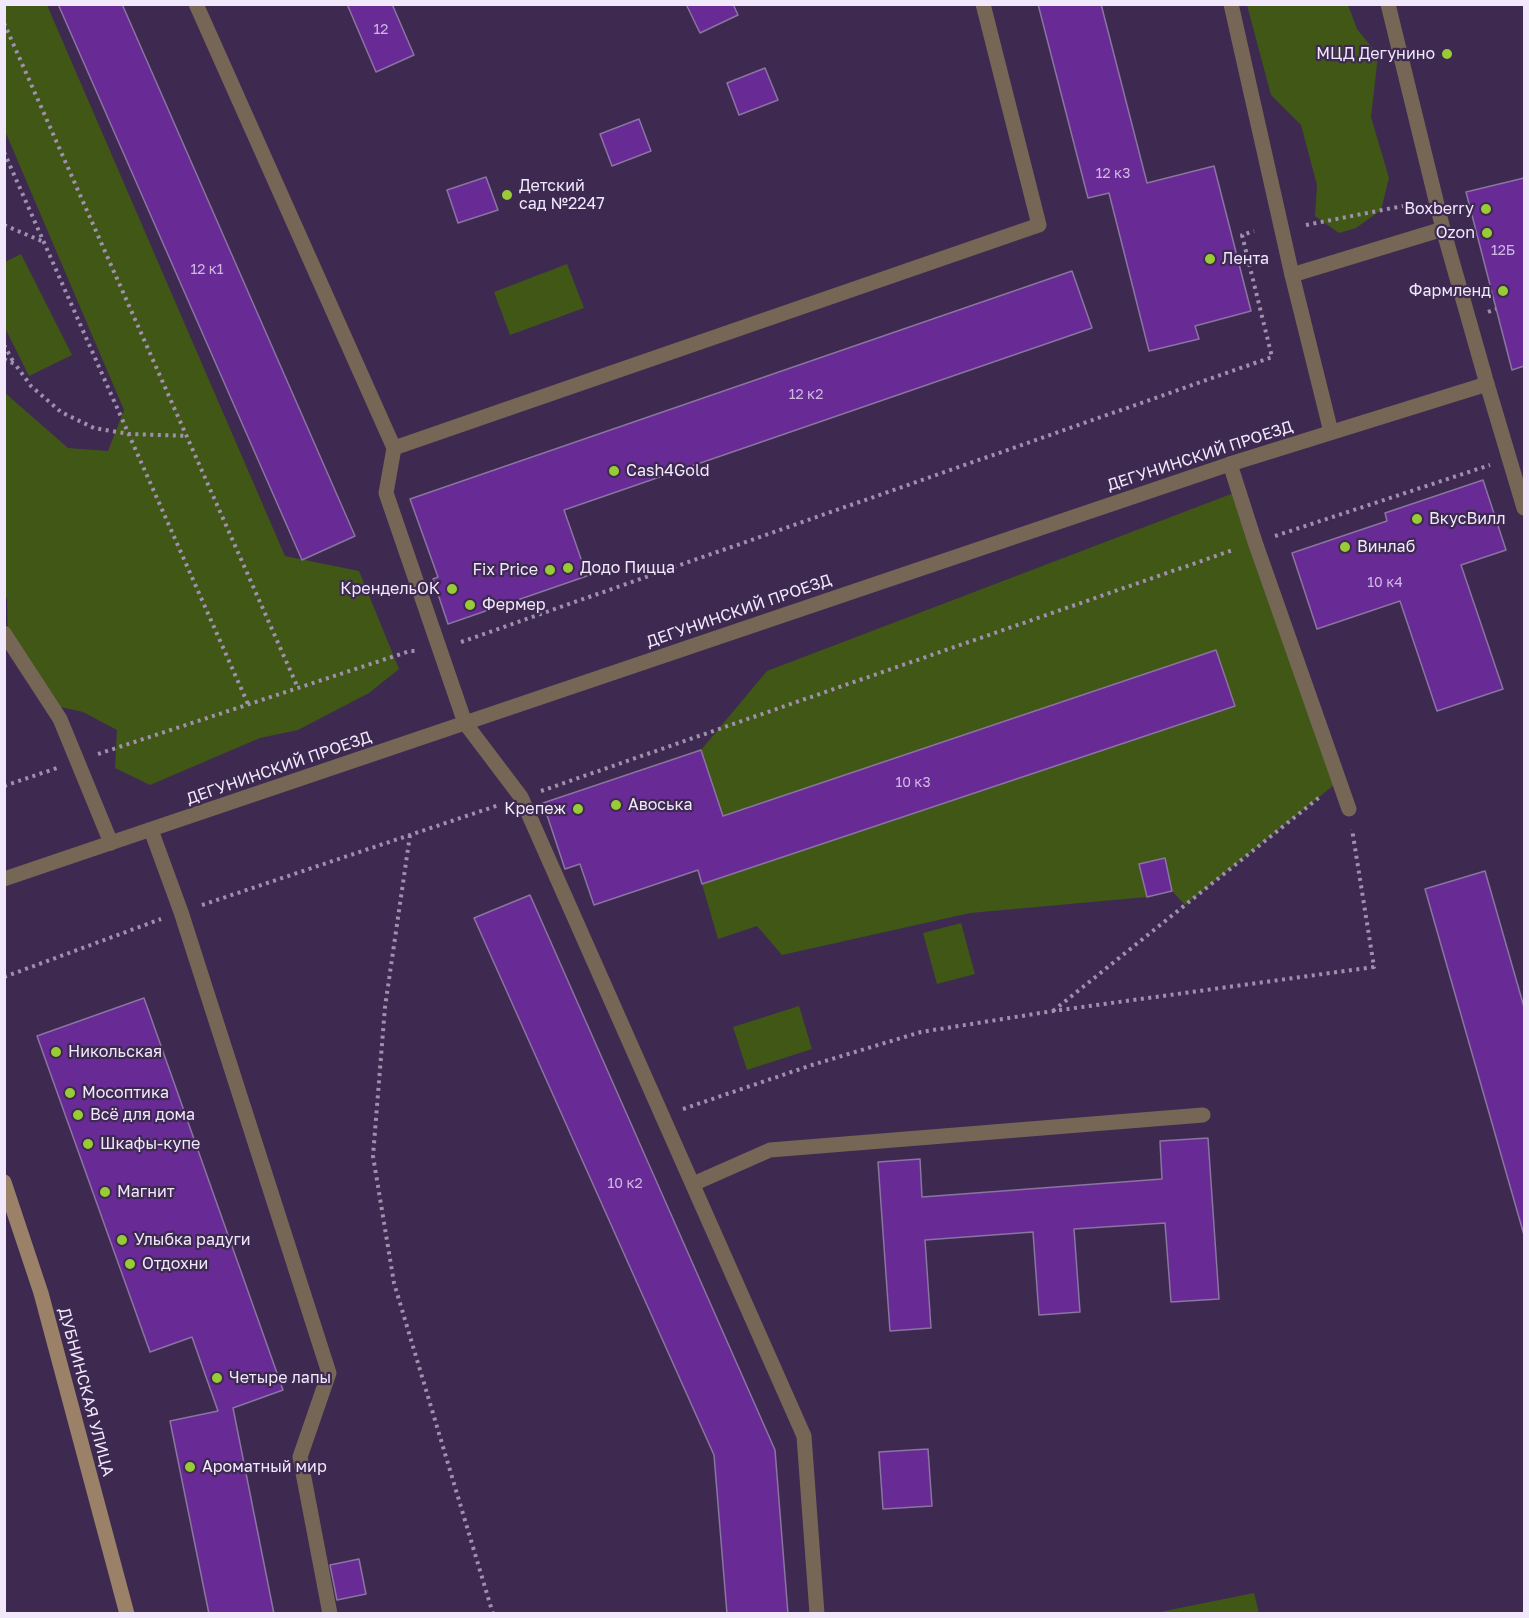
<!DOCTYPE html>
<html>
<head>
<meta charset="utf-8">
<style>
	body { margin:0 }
	#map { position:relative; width:1529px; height:1618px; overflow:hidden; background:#3e2a51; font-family:"Golos Text",sans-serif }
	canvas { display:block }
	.frame { position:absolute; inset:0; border:6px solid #f1e8fc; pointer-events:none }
</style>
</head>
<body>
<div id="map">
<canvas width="1529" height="1618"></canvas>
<div class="frame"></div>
</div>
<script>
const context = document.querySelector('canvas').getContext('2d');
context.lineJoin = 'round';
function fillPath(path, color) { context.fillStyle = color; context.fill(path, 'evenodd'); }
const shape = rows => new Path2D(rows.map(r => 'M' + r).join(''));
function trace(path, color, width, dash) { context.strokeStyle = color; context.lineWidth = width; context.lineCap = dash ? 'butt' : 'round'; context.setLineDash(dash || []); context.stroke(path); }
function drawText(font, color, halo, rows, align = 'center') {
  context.font = font + ' "Golos Text",sans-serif'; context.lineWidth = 4.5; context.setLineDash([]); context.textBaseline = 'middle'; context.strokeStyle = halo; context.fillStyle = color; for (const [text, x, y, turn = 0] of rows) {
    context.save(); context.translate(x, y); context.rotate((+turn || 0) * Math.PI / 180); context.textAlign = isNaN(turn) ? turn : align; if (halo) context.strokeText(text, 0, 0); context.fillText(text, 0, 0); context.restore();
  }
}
const green = shape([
	[5,5,47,5,285,556,359,571,399,669,369,693,298,730,260,738,150,785,115,768,117,730,83,712,47,704,8,639,7,599,4,593,4,392,68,448,108,451,124,410,5,131],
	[1247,5,1348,5,1357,29,1378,55,1371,117,1389,178,1381,210,1356,228,1339,233,1315,216,1317,185,1301,125,1271,95],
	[21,254,72,355,29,376,5,328,5,262],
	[567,264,584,308,510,335,494,292],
	[1239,491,1339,781,1185,905,1172,891,1165,859,1140,864,1147,897,970,913,782,955,757,926,718,939,702,884,1235,705,1216,650,723,816,701,750,767,671],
	[961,923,975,974,937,984,923,933],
	[799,1006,812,1049,747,1070,733,1027],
	[1254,1593,1259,1613,1155,1613]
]);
const building = shape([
	[58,4,122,4,355,536,302,560,58,4],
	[347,4,392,4,414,55,376,72,347,4],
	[686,4,733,4,738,15,700,33,686,4],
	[1038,4,1101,4,1147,183,1214,166,1251,311,1195,326,1199,339,1149,351,1109,193,1088,198,1038,4],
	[765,68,778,100,739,115,727,83,765,68],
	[639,119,651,151,612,166,600,134,639,119],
	[486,177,498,210,458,223,447,190,486,177],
	[1524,178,1524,366,1512,370,1466,192,1524,178],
	[1072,271,1092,328,564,510,587,576,448,624,433,579,438,577,410,499,1072,271],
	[1483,480,1506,550,1461,565,1503,689,1437,711,1400,601,1317,629,1292,553,1387,521,1385,513,1483,480],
	[1216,650,1235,706,702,884,698,870,594,905,580,864,565,869,543,803,701,750,723,816,1216,650],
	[1165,858,1172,891,1147,897,1139,864,1165,858],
	[1485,871,1524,1007,1524,1235,1425,889,1485,871],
	[530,895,775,1450,788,1614,727,1614,714,1455,474,918,530,895],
	[144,998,283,1390,233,1408,274,1614,209,1614,170,1421,218,1411,192,1337,150,1352,37,1036,144,998],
	[1208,1138,1219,1299,1171,1302,1165,1223,1074,1229,1080,1312,1039,1315,1033,1232,925,1240,931,1328,890,1331,878,1162,920,1159,922,1197,1162,1179,1160,1141,1208,1138],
	[928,1449,932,1506,883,1509,879,1452,928,1449],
	[359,1559,366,1594,337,1600,330,1565,359,1559]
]);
const path = shape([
	[4,23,298,688],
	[4,152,248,704],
	[4,225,44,242],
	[1306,225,1403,206],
	[1488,312,1496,309],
	[4,345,14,363],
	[4,359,15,364,31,386,61,412,94,428,129,434,187,436],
	[1275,536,1490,465],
	[461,642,1272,357,1242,235,1254,231],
	[98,754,410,651,416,651],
	[4,786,57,768],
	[541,791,1233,550],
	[410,835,385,1007,373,1156,394,1283,493,1614],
	[202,905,499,805],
	[4,977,161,919],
	[1053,1011,1321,796],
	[683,1109,812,1065,921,1032,1053,1011,1374,967,1352,829]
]);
const lane = shape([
	[196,4,394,448,386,493,465,723,521,797,804,1436,817,1614],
	[1292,275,1443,229],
	[1487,384,1524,508],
	[394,448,1039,225,983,4],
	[1230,464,1255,542,1349,809],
	[4,633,60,719,111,843],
	[151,830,181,912,329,1373,300,1457,330,1614],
	[693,1184,770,1150,1203,1115]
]);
const street = shape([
	[1231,4,1292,275,1331,432],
	[4,879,1230,464,1487,384,1443,229,1388,4]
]);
const secondary = shape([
	[4,1182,41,1293,127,1614]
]);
const markers = [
	[1447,54,6,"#98cb36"],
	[507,195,6,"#98cb36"],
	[1486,209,6,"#98cb36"],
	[1487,233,6,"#98cb36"],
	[1210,259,6,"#98cb36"],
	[1503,291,6,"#98cb36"],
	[614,471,6,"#98cb36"],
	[1417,519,6,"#98cb36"],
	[1345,547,6,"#98cb36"],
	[568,568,6,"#98cb36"],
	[550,570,6,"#98cb36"],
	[452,589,6,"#98cb36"],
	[470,605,6,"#98cb36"],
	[616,805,6,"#98cb36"],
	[578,809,6,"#98cb36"],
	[56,1052,6,"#98cb36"],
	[70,1093,6,"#98cb36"],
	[78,1115,6,"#98cb36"],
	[88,1144,6,"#98cb36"],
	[105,1192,6,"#98cb36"],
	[122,1240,6,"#98cb36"],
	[130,1264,6,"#98cb36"],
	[217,1378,6,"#98cb36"],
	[190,1467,6,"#98cb36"]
];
const numberNames = [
	["12",381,30],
	["12 к3",1113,174],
	["12Б",1503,251],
	["12 к1",207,270],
	["12 к2",806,395],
	["10 к4",1385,583],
	["10 к3",913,783],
	["10 к2",625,1184]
];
const poiNames = [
	["МЦД Дегунино",1435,54,"right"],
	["Детский",519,186],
	["сад №2247",519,204],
	["Boxberry",1474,209,"right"],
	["Ozon",1475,233,"right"],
	["Лента",1222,259],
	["Фармленд",1491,291,"right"],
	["Cash4Gold",626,471],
	["ВкусВилл",1429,519],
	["Винлаб",1357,547],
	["Додо Пицца",580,568],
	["Fix Price",538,570,"right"],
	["КрендельОК",440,589,"right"],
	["Фермер",482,605],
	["Авоська",628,805],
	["Крепеж",566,809,"right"],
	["Никольская",68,1052],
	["Мосоптика",82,1093],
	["Всё для дома",90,1115],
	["Шкафы-купе",100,1144],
	["Магнит",117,1192],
	["Улыбка радуги",134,1240],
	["Отдохни",142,1264],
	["Четыре лапы",229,1378],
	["Ароматный мир",202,1467]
];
const streetNames = [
	["ДЕГУНИНСКИЙ ПРОЕЗД",1200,456,-18],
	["ДЕГУНИНСКИЙ ПРОЕЗД",739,611,-19],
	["ДЕГУНИНСКИЙ ПРОЕЗД",279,768,-19],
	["ДУБНИНСКАЯ УЛИЦА",86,1392,75]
];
fillPath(green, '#405716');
fillPath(building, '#682b96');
trace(building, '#8a74a0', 1.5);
trace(path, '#9f91ad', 4, [3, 4.5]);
trace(lane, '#766656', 15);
trace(street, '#766656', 15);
trace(secondary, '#9a8167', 15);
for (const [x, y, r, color] of markers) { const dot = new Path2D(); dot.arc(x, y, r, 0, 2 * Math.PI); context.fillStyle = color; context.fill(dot); trace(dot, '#3e2a51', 2); }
drawText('14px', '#cfb9e2', null, numberNames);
drawText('16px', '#f1e8fc', '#3e2a51', poiNames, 'left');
drawText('16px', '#f1e8fc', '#3e2a51', streetNames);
</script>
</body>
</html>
